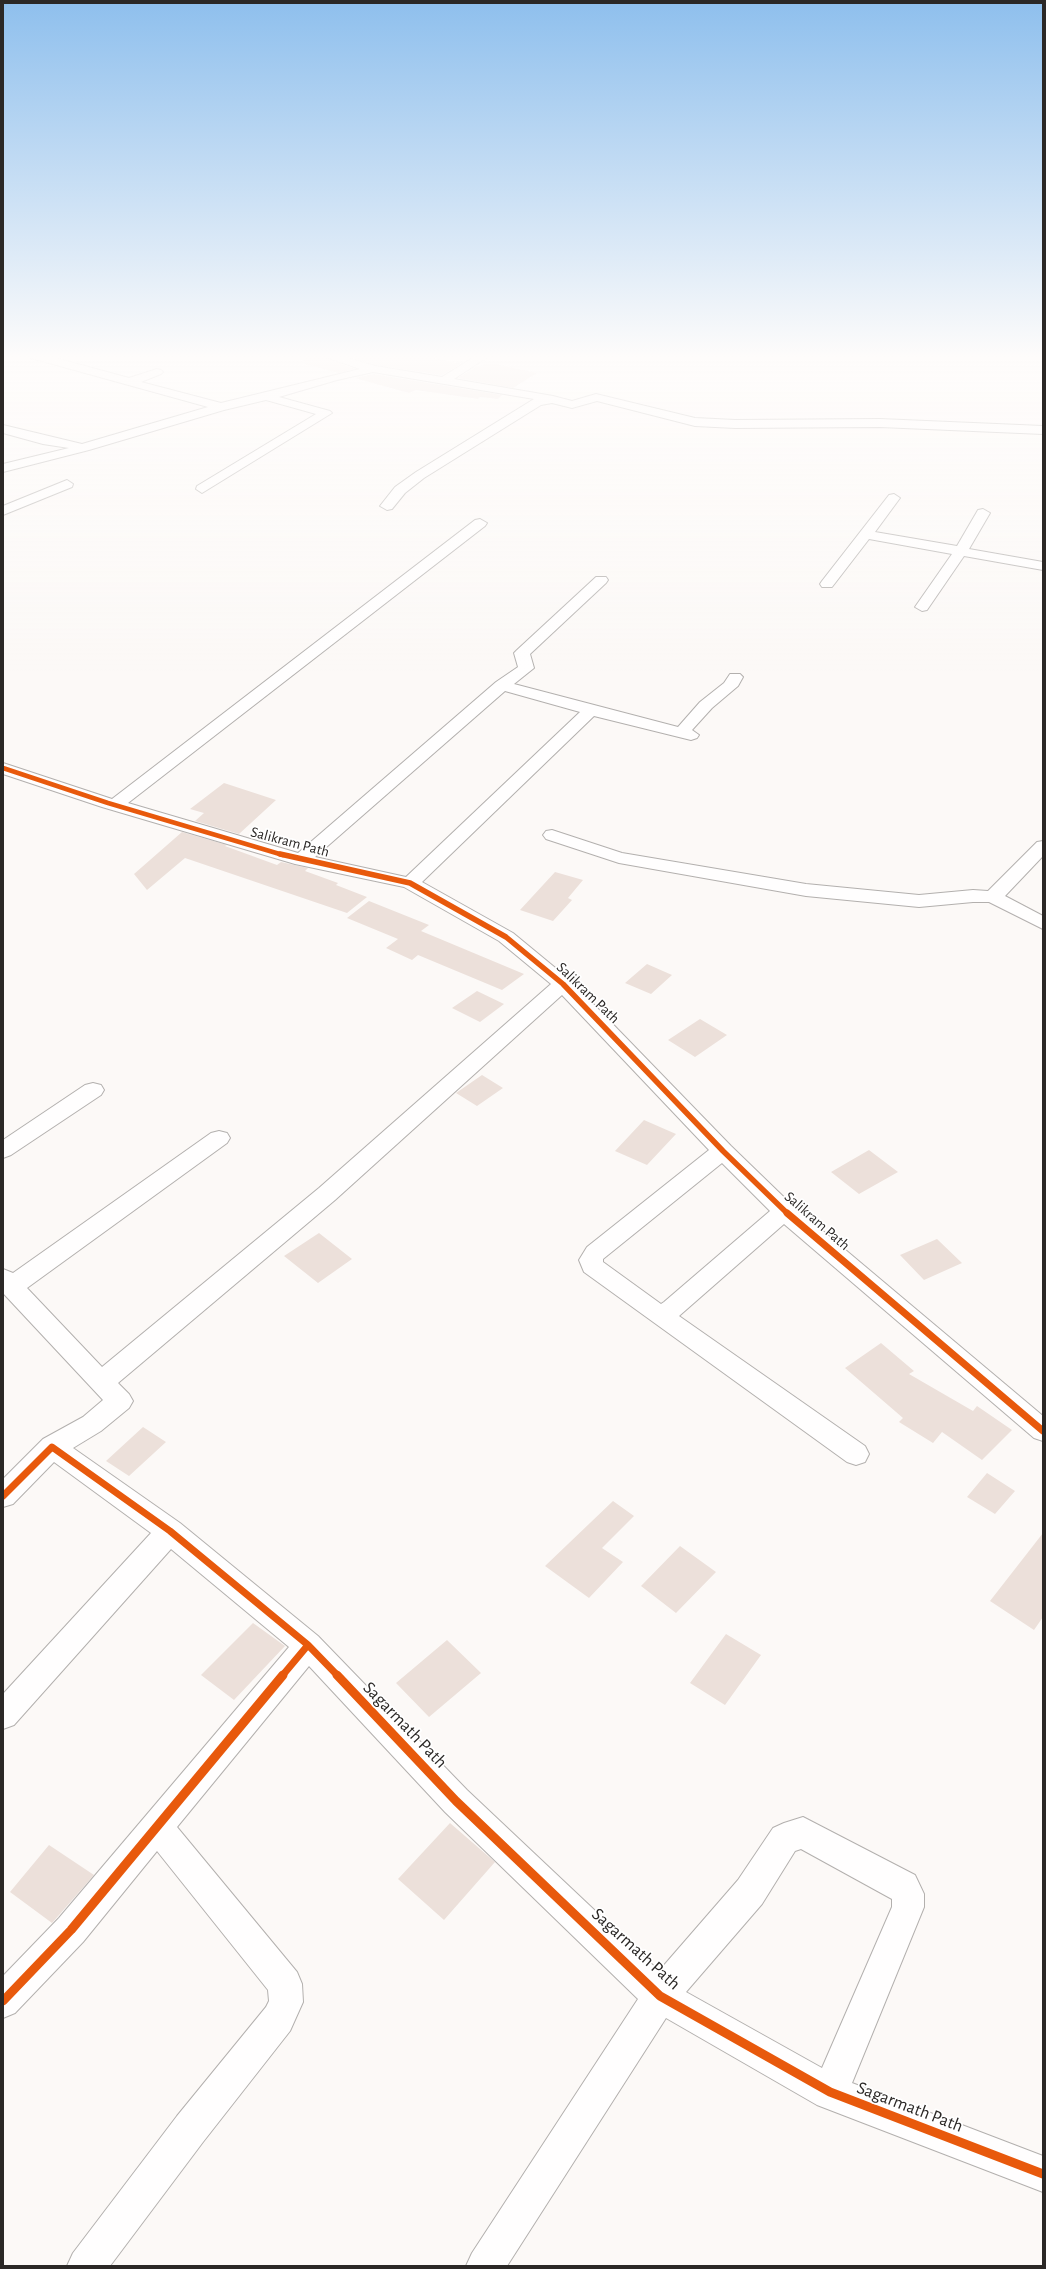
<!DOCTYPE html>
<html>
<head>
<meta charset="utf-8">
<style>
	body { margin:0 }
	#map { position:relative; width:1046px; height:2269px; overflow:hidden; background:#fcf9f7; font-family:"Alegreya Sans",sans-serif }
	canvas { display:block }
	.frame { position:absolute; inset:0; border:4px solid #2b2826; pointer-events:none }
</style>
</head>
<body>
<div id="map">
<canvas width="1046" height="2269"></canvas>
<div class="frame"></div>
</div>
<script>
const context = document.querySelector('canvas').getContext('2d');
context.lineJoin = 'round';
function fillPath(path, color) { context.fillStyle = color; context.fill(path, 'evenodd'); }
const shape = rows => new Path2D(rows.map(r => 'M' + r).join(''));
function trace(path, color, width, dash) { context.strokeStyle = color; context.lineWidth = width; context.lineCap = dash ? 'butt' : 'round'; context.setLineDash(dash || []); context.stroke(path); }
function drawText(font, color, halo, rows, align = 'center') {
  context.font = font + ' "Alegreya Sans",sans-serif'; context.lineWidth = 3.5; context.setLineDash([]); context.textBaseline = 'middle'; context.strokeStyle = halo; context.fillStyle = color; for (const [text, x, y, turn = 0] of rows) {
    context.save(); context.translate(x, y); context.rotate((+turn || 0) * Math.PI / 180); context.textAlign = isNaN(turn) ? turn : align; if (halo) context.strokeText(text, 0, 0); context.fillText(text, 0, 0); context.restore();
  }
}
const building = shape([
	[303,356,322,356,355,369,338,373,302,363],
	[347,356,423,356,461,364,442,375,375,365],
	[485,364,495,364,537,373,513,388,458,378,476,367,480,367],
	[373,374,502,395,498,399,480,397,478,399,416,390,409,393,355,378],
	[224,783,276,800,239,834,195,821,204,813,190,809],
	[182,832,227,845,225,846,277,865,281,862,308,868,305,871,338,883,336,885,367,897,347,913,185,858,147,890,134,874],
	[555,872,583,880,568,898,572,900,553,921,520,910],
	[369,901,429,925,421,931,524,974,502,990,418,955,412,960,386,948,398,939,347,918],
	[647,964,672,975,651,994,625,983],
	[477,991,504,1004,480,1022,452,1008],
	[700,1019,727,1035,695,1057,668,1040],
	[482,1075,503,1088,477,1106,456,1093],
	[644,1120,676,1134,647,1165,615,1151],
	[869,1150,898,1172,859,1194,831,1172],
	[319,1233,352,1259,318,1283,284,1256],
	[937,1239,962,1263,924,1280,900,1255],
	[881,1343,914,1371,909,1374,973,1411,977,1406,1012,1430,982,1460,942,1432,933,1443,899,1422,903,1418,845,1368],
	[143,1427,166,1442,129,1476,106,1461],
	[987,1473,1015,1491,995,1514,967,1497],
	[613,1501,634,1516,602,1548,623,1562,589,1598,545,1566],
	[1043,1533,1043,1617,1034,1630,990,1601],
	[680,1546,716,1572,676,1613,641,1586],
	[253,1623,285,1646,234,1700,201,1675],
	[726,1634,761,1655,725,1705,690,1683],
	[447,1640,481,1673,429,1717,396,1683],
	[450,1823,495,1862,444,1920,398,1879],
	[49,1845,94,1875,52,1923,10,1892]
]);
const minor = shape([
	[30,356,48,356,129,378,157,369,161,370,163,372,161,374,141,382,221,403,360,369,323,356,341,356,375,366,442,377,476,356,489,356,454,379,553,396,572,401,596,394,695,418,735,420,880,419,1043,426,1043,434,880,427,735,428,695,426,597,401,572,408,552,403,541,405,424,478,405,493,392,509,387,510,380,506,395,487,416,472,534,399,373,372,337,380,279,397,330,411,332,413,202,493,196,489,197,486,316,414,266,400,224,410,89,450,3,472,3,464,69,448,43,444,3,433,3,425,82,444,208,407,31,358,30,356],
	[67,480,73,484,72,487,3,515,3,506,67,480],
	[894,494,900,498,875,532,957,546,978,510,983,509,990,513,969,549,1043,562,1043,570,964,556,927,610,922,611,915,607,952,554,869,539,832,587,822,587,820,584,822,581,889,495,894,494],
	[480,519,487,523,485,526,128,803,298,853,496,682,518,667,514,653,517,650,596,577,606,577,608,580,606,583,530,654,534,668,514,684,678,727,700,702,724,683,730,674,740,674,743,677,738,686,712,708,692,730,699,735,697,738,691,740,594,716,422,882,513,933,570,980,731,1146,792,1205,1043,1416,1043,1441,1034,1438,784,1224,679,1316,865,1446,869,1454,865,1462,856,1465,847,1462,584,1272,579,1260,587,1247,709,1150,562,995,335,1200,118,1383,129,1394,133,1401,129,1408,101,1431,73,1448,180,1523,318,1636,467,1790,659,1971,738,1880,773,1828,784,1823,803,1817,915,1875,924,1894,924,1907,852,2083,1043,2156,1043,2192,817,2105,666,2018,507,2266,466,2266,472,2253,638,1999,445,1812,309,1666,177,1827,297,1972,302,1984,303,2002,290,2031,203,2142,110,2266,67,2266,73,2253,177,2116,266,2007,269,2001,268,1990,157,1851,83,1942,15,2013,3,2018,3,1976,59,1918,289,1647,171,1549,14,1725,3,1729,3,1694,151,1533,54,1462,13,1504,3,1507,3,1479,43,1439,83,1417,103,1400,3,1293,3,1269,13,1273,211,1133,219,1131,227,1133,230,1138,227,1143,27,1288,102,1367,319,1188,551,984,499,941,404,887,295,864,102,807,3,774,3,763,112,799,475,520,480,519],
	[505,691,580,712,406,877,315,857,505,691],
	[722,1163,770,1211,664,1302,661,1304,603,1262,603,1259,722,1163],
	[801,1849,892,1899,892,1907,822,2068,686,1992,762,1904,795,1851,801,1849],
	[552,830,622,853,806,884,919,895,973,890,988,891,1037,842,1043,841,1043,856,1005,896,1043,916,1043,929,989,902,973,902,919,907,806,896,619,863,546,839,543,835,546,831,552,830],
	[93,1083,101,1085,104,1090,101,1095,11,1155,3,1158,3,1140,85,1085,93,1083]
]);
const cyclewayFar3 = shape([
	[3,768,108,803,283,855]
]);
const cyclewayFar2 = shape([
	[280,854,410,883,506,937,563,984,723,1151,788,1214]
]);
const cyclewayFar1 = shape([
	[787,1213,1043,1431],
	[3,1496,52,1447,170,1531,308,1645,282,1676],
	[308,1645,338,1676]
]);
const cycleway = shape([
	[337,1675,456,1801,660,1996,830,2092,1043,2174],
	[3,2001,71,1930,283,1675]
]);
const streetNames = [
	["Salikram Path",290,842,15],
	["Salikram Path",588,993,44],
	["Salikram Path",817,1221,41]
];
const nearStreetnames = [
	["Sagarmath Path",405,1725,46],
	["Sagarmath Path",636,1949,42],
	["Sagarmath Path",910,2107,21]
];
fillPath(building, '#ece0da');
trace(minor, '#b3b0ae', 2);
fillPath(minor, '#fffefe');
trace(cyclewayFar3, '#e8590c', 4.5);
trace(cyclewayFar2, '#e8590c', 5.5);
trace(cyclewayFar1, '#e8590c', 7);
trace(cycleway, '#e8590c', 9);
const sky = context.createLinearGradient(0, 0, 0, 674);
sky.addColorStop(0, '#8ebfed');
sky.addColorStop(0.53, '#fefcfb');
sky.addColorStop(1, '#fefcfb00');
context.fillStyle = sky;
context.fillRect(0, 0, 1046, 674);
drawText('15px', '#2b2826', '#fff', streetNames);
drawText('18px', '#2b2826', '#fff', nearStreetnames);
</script>
</body>
</html>
